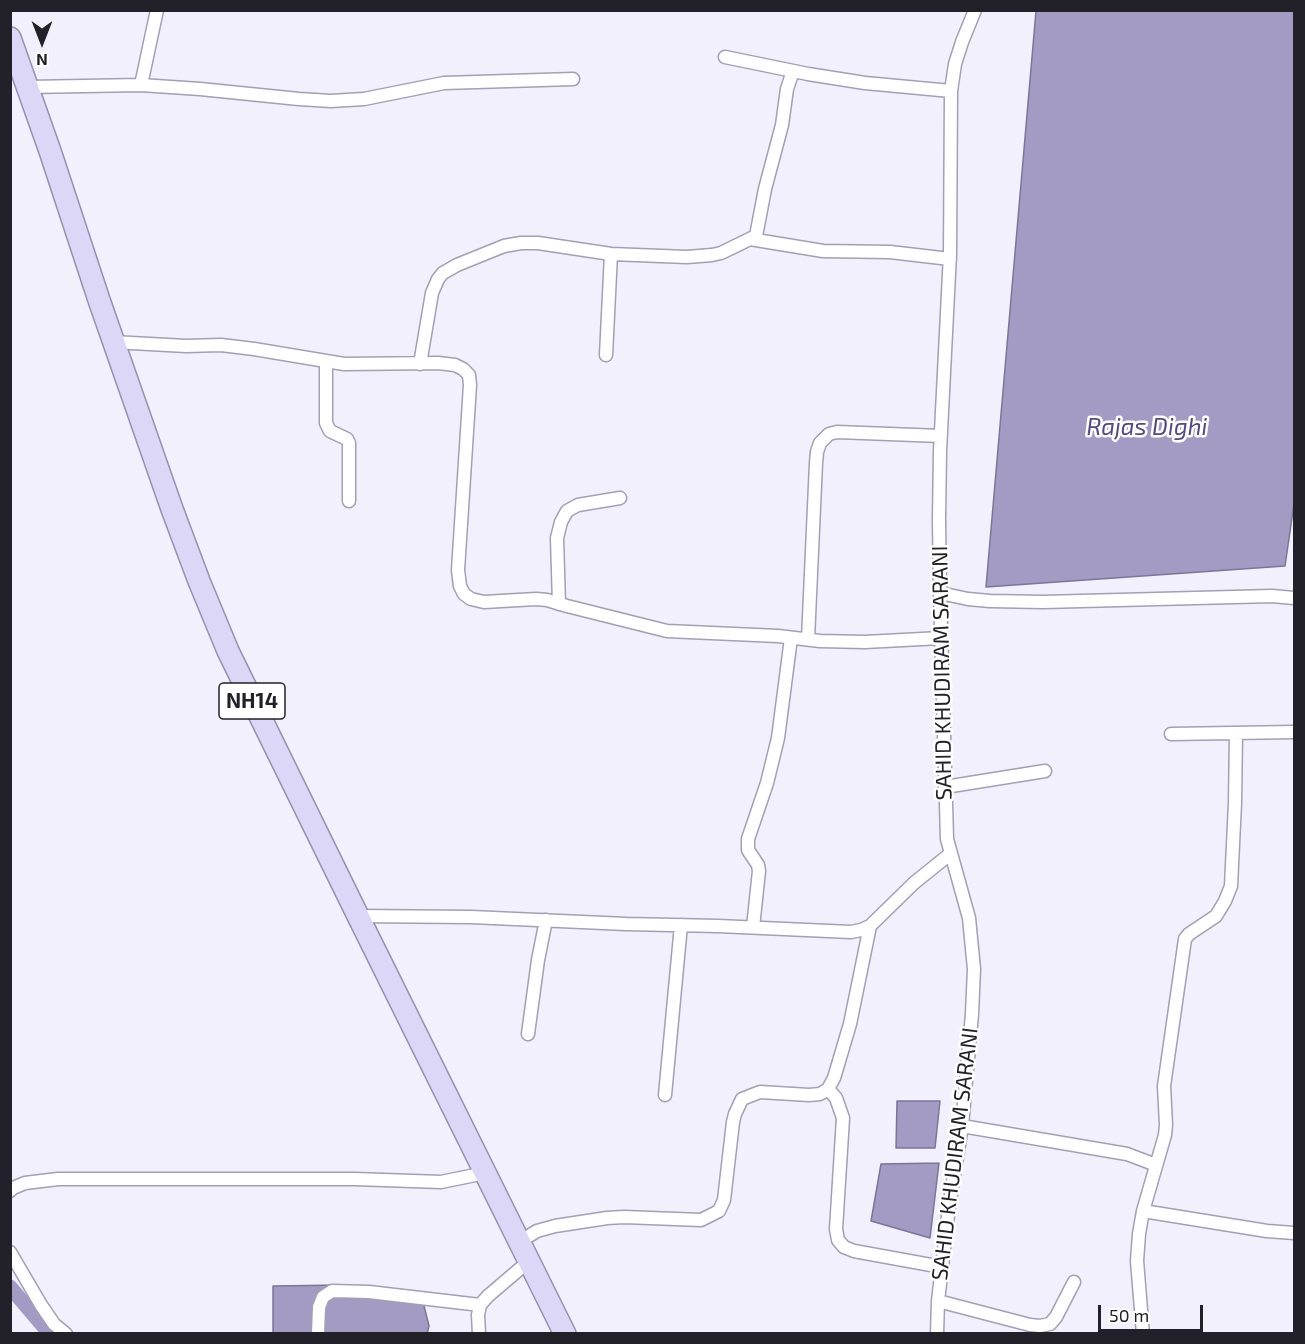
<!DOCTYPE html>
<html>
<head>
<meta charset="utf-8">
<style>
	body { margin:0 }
	#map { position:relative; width:1305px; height:1344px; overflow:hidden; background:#f2f0fd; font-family:"Exo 2",sans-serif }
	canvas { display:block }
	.frame { position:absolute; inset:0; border:12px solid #222129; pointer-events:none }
	.north { position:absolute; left:12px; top:12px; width:60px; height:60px; -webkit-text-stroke:4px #fff; paint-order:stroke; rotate:180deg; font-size:16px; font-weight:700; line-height:24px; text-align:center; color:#222129 }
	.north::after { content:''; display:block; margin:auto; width:21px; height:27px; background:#222129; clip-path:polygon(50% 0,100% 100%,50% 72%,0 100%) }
	.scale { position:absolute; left:1098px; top:1305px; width:105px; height:27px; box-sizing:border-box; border:3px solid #222129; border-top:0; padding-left:8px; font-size:18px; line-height:21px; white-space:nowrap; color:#222129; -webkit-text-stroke:4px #fff; paint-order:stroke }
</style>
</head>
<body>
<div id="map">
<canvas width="1305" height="1344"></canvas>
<div class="frame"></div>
<div class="north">N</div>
<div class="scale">50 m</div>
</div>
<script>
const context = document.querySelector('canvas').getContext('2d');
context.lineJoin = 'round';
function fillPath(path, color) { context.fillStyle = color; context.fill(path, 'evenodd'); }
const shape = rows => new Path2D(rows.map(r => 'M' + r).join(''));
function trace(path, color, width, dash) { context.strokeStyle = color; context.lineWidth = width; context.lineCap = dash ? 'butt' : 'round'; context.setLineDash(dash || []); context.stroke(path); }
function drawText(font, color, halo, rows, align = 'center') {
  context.font = font + ' "Exo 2",sans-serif'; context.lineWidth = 5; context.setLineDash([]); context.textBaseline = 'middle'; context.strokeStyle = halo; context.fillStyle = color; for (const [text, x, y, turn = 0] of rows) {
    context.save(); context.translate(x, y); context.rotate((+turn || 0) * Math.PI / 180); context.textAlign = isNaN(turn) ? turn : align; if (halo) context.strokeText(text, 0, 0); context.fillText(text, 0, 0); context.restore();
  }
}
const water = shape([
	[1036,11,1294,11,1294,504,1285,566,986,587,1036,11],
	[897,1101,940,1101,935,1148,896,1148,897,1101],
	[939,1163,930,1238,871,1221,881,1164,939,1163],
	[342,1285,421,1294,429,1326,427,1334,273,1334,273,1286,342,1285]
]);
const canal = shape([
	[10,1287,50,1334]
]);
const minor = shape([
	[725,57,808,74,865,83,951,91],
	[141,85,157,10],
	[28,87,141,85,200,89,299,99,331,101,364,99,444,83,573,79],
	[750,239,823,251,890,252,950,259],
	[113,342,186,346,221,345,254,349,344,364,438,363,455,365,463,369,469,375,470,385,458,570,460,586,464,594,471,599,484,602,536,599,547,600,567,606,667,631,778,636,820,641,865,642,941,638],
	[606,355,611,254],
	[326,361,326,423,330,431,347,439,349,443,349,501],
	[420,364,432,293,438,279,443,273,457,265,504,246,521,243,538,243,611,254,687,257,712,255,721,253,756,236,765,189,782,125,787,89,793,71],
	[940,593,968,599,990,601,1043,602,1272,596,1294,598],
	[559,604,557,538,561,522,567,511,578,505,620,498],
	[808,639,816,463,817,452,820,443,829,434,837,432,941,436],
	[1171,734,1294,732],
	[945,787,1045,771],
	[358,916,471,917,626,924,718,926,851,932,861,930,870,926,914,883,950,854],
	[753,927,759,871,758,865,748,850,748,839,767,783,778,738,791,638],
	[528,1034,538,960,546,920],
	[828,1089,836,1098,843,1118,836,1229,838,1240,844,1247,854,1251,942,1267],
	[665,1095,681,925],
	[962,1126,1127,1154,1156,1165],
	[10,1191,13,1188,25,1183,58,1179,355,1179,441,1182,485,1173],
	[1143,1211,1267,1231,1294,1233],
	[519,1242,537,1231,555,1226,607,1218,624,1217,701,1220,719,1211,724,1200,733,1122,735,1114,742,1099,760,1092,809,1095,820,1094,828,1089,834,1078,850,1024,870,926],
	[10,1252,41,1305,54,1324,66,1334],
	[938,1301,1030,1325,1040,1326,1050,1324,1056,1317,1074,1282],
	[318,1334,319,1307,323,1297,332,1291,369,1292,480,1305],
	[479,1334,478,1315,480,1305,488,1296,529,1261],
	[937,1334,938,1301,949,1207,962,1126,972,1014,974,969,969,918,947,839,940,593,939,519,940,451,950,254,951,91,955,64,962,42,975,10],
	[1143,1334,1137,1261,1139,1234,1143,1211,1165,1135,1166,1125,1164,1086,1185,939,1189,934,1216,916,1225,901,1231,886,1235,803,1236,733]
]);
const trunk = shape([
	[10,38,50,151,99,300,172,509,199,581,228,651,358,916,565,1334]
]);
const shields = [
	[252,701,66]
];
const shieldNames = [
	["NH14",252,701]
];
const streetNames = [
	["SAHID KHUDIRAM SARANI",942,673,-91],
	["SAHID KHUDIRAM SARANI",955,1154,-83]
];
const waterNames = [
	["Rajas Dighi",1147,427]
];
fillPath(water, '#a39bc4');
trace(water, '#7c7696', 1.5);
trace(canal, '#a39bc4', 15);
trace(minor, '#a39fb4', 15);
trace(trunk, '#9590ae', 24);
trace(minor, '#fff', 12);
trace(trunk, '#dcd6f7', 21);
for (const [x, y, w] of shields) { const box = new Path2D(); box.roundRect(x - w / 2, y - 18, w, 36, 4.5); context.fillStyle = '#fff'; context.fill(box); trace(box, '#222129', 1.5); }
drawText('bold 21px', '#222129', null, shieldNames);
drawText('22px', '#222129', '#fff', streetNames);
drawText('italic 24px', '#564980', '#fff', waterNames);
</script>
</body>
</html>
